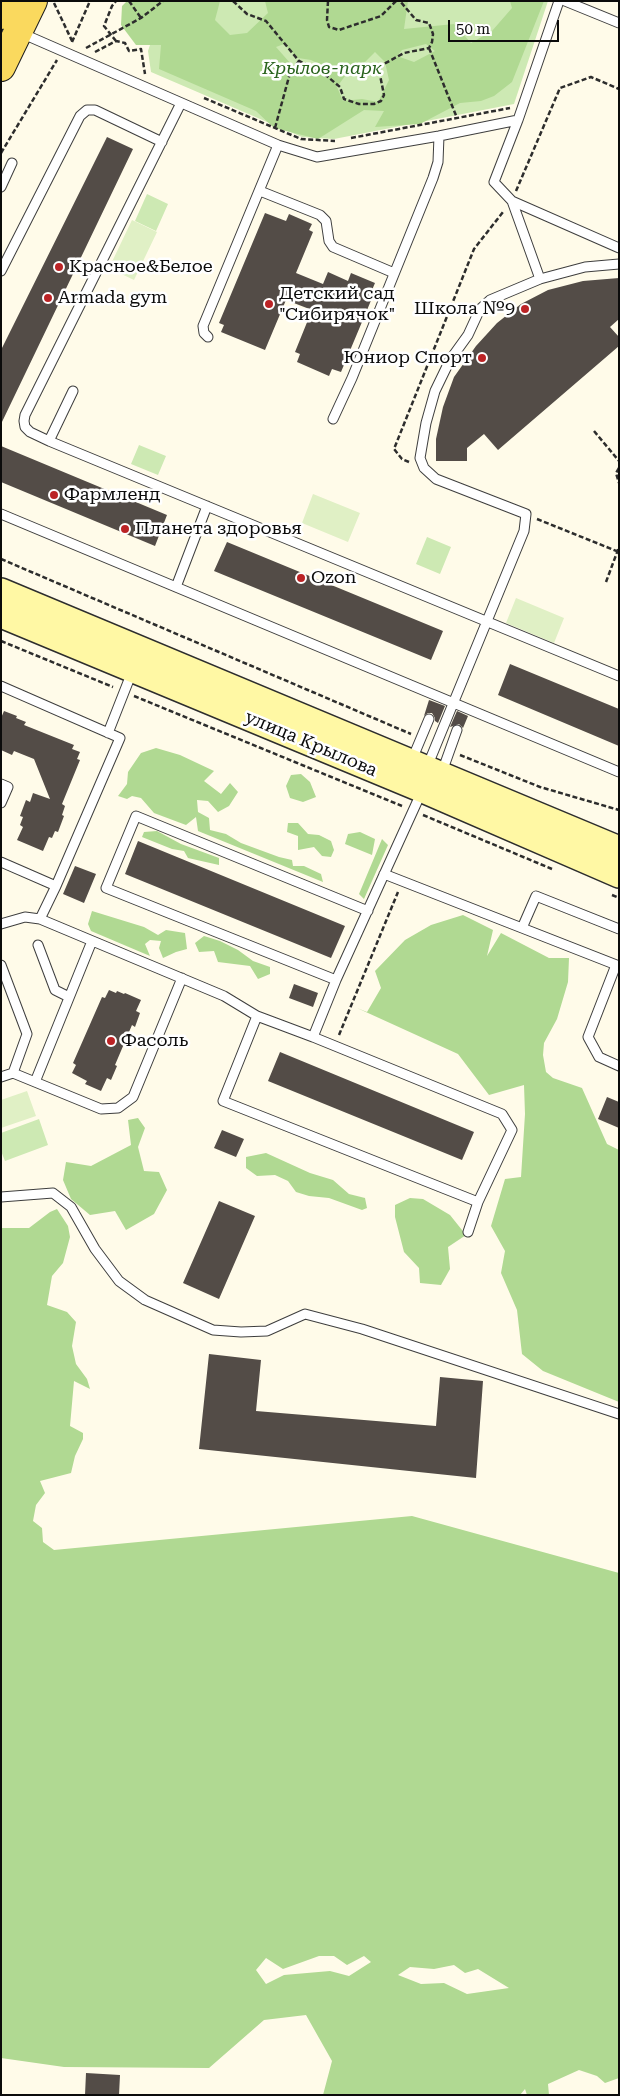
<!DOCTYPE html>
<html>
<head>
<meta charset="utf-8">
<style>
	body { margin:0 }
	#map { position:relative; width:620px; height:2096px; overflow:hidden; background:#fffbe9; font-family:"Roboto Serif",serif }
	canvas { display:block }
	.frame { position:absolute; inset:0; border:2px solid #0b0b0b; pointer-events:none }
	.scale { position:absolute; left:448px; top:20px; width:111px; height:22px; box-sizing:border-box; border:2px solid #0b0b0b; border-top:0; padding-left:6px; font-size:15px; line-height:18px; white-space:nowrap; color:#0b0b0b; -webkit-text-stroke:4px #fff; paint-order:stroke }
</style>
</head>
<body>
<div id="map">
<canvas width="620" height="2096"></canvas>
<div class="frame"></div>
<div class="scale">50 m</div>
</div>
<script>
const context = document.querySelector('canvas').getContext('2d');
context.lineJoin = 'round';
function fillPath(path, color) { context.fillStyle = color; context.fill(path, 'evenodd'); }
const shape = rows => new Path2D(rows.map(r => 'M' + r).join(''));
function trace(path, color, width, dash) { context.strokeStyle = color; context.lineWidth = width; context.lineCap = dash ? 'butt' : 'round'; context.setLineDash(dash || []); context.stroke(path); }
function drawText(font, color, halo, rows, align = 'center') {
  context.font = font + ' "Roboto Serif",serif'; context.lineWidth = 5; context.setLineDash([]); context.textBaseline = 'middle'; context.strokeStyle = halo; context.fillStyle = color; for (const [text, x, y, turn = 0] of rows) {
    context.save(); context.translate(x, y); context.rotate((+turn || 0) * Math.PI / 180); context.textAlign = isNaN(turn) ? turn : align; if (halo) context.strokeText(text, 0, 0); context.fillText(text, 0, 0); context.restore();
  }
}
const green = shape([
	[133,1,548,1,514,104,334,139,302,137,151,72,148,51,154,33],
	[147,194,168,204,156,231,135,221],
	[139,445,166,456,158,475,131,464],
	[427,537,451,547,440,574,416,564],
	[39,1119,48,1145,5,1161,1,1151,1,1133]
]);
const forest = shape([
	[127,1,220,1,215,20,230,35,247,33,268,13,265,1,408,1,404,29,454,24,471,43,492,31,512,8,510,1,544,1,512,82,494,96,481,101,460,103,420,124,375,127,384,111,364,110,318,139,274,128,256,111,159,69,161,45,136,45,121,25,122,6],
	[284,44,298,58,311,60,319,64,298,72,276,47],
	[426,44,435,51,414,62,397,56,402,50],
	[375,52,385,62,389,80,378,102,362,99,343,101,337,87,345,76,361,66],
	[156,748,180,755,214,771,204,781,221,794,230,783,238,792,229,806,218,812,208,801,197,800,198,812,209,818,210,830,226,834,241,843,279,857,292,860,293,866,304,866,321,874,323,882,198,831,196,817,186,825,154,813,141,798,132,796,127,799,118,796,127,784,128,772,141,753],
	[301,774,310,782,316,797,303,802,290,798,286,786,291,775],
	[288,823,298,823,308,834,319,835,331,841,334,850,331,857,322,856,314,847,298,850,298,836,287,832],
	[157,831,181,844,219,858,219,865,188,858,184,851,172,849,142,837,144,832],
	[360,832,375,839,372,855,345,844,348,834],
	[382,839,388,845,364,899,359,894],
	[92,911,144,927,158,935,166,930,185,933,187,949,176,952,163,958,159,948,161,941,150,940,145,944,150,956,91,931,88,924],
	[463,915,493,930,487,956,501,933,549,958,569,958,568,982,557,1019,544,1043,543,1055,546,1072,553,1078,582,1088,607,1144,619,1150,619,1402,543,1371,522,1354,517,1310,501,1273,505,1251,491,1226,505,1179,521,1177,525,1114,524,1085,489,1095,458,1054,357,1008,367,1012,381,988,375,971,405,940,431,925],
	[204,936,220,941,238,950,253,961,270,967,270,974,258,979,250,966,218,962,214,951,199,952,195,943],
	[138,1118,145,1128,138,1147,144,1171,159,1172,167,1190,154,1214,126,1230,115,1211,90,1215,71,1199,63,1180,66,1162,91,1166,131,1145,128,1120],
	[266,1153,310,1173,333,1180,349,1194,365,1198,367,1208,362,1210,329,1198,309,1196,296,1192,288,1181,275,1175,257,1176,246,1168,246,1157],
	[410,1198,423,1199,450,1215,466,1235,448,1247,450,1269,441,1285,420,1283,419,1268,404,1252,395,1217,395,1205],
	[57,1209,68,1226,70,1237,63,1263,52,1276,47,1305,67,1312,76,1322,72,1346,76,1364,87,1379,90,1389,74,1381,70,1426,83,1433,83,1439,75,1456,71,1473,40,1481,45,1493,36,1505,33,1521,42,1528,43,1542,54,1550,412,1516,619,1573,619,2078,605,2083,597,2076,579,2070,548,2084,549,2095,527,2095,525,2089,520,2095,323,2095,332,2061,306,2015,264,2020,209,2068,64,2067,1,2058,1,1228,29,1228,50,1212],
	[319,1956,334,1956,347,1965,364,1956,371,1962,349,1976,330,1971,284,1975,266,1984,256,1970,266,1958,283,1969],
	[454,1965,465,1973,478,1969,509,1988,467,1994,444,1983,421,1984,398,1975,410,1967,434,1969]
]);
const pitch = shape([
	[132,220,157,232,134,280,109,268],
	[313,494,360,513,348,542,302,523],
	[516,598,564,618,554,643,506,623],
	[27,1091,36,1116,1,1128,1,1100]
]);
const building = shape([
	[107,137,133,149,1,424,1,350],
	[265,213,286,221,289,214,312,224,309,230,313,232,296,273,323,284,328,272,348,281,351,273,375,283,372,290,375,291,341,372,332,369,329,376,297,362,300,354,295,352,312,310,286,300,265,350,221,332,224,325,219,323],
	[619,278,619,319,610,327,619,337,619,346,498,450,484,434,467,448,467,461,436,461,436,439,443,407,454,377,476,346,497,323,521,304,548,290,583,281],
	[1,446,167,515,155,546,1,482],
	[227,542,443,631,431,660,214,571],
	[510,664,619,709,619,746,498,695],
	[429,700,445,706,438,723,435,721,435,718,432,713,428,713,424,716],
	[4,711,17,716,16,718,26,722,24,725,74,745,72,749,80,752,77,759,80,760,62,804,65,806,62,815,64,816,58,832,55,831,52,838,49,837,43,851,17,840,23,827,20,825,23,817,20,816,26,800,30,802,33,793,50,799,34,759,14,751,12,755,1,750,1,718],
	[457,711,468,716,463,728,459,724,450,727],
	[138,841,345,926,331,958,125,874],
	[75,866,96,874,84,903,63,894],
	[294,984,318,993,313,1007,289,998],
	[109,990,116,993,117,991,124,994,125,993,141,1000,136,1011,140,1013,135,1027,132,1025,115,1065,117,1066,111,1080,107,1078,101,1091,85,1084,87,1081,72,1073,76,1065,73,1063,102,997,105,998],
	[280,1052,474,1132,462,1160,268,1081],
	[607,1097,619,1102,619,1128,598,1119],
	[222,1130,244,1139,236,1157,214,1148],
	[219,1201,255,1216,219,1299,183,1283],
	[209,1354,261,1360,256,1411,436,1426,440,1377,483,1381,476,1478,199,1449],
	[86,2073,120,2075,119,2095,85,2095]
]);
const path = shape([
	[129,1,141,18],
	[233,1,247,14,266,21,299,61,322,72,340,87,344,99,359,104,374,104,381,101,384,95,379,70,382,65,404,53,429,48,432,42,433,34,429,23,416,20,400,1],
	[328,1,327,20,329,27,339,30,381,16,396,1],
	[54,3,73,43],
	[116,41,104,26,112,6,116,1],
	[72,42,90,1],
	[86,48,141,18,163,1],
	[429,48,457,118],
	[95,52,116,41,125,43,129,51,141,49,145,74],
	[204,98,301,139,335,141],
	[275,128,290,73,299,61],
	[351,138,510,108],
	[1,153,57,60],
	[516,191,560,88,591,77,619,89],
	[594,431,619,461],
	[409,462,402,459,394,449,474,249,503,212],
	[619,468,616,473,619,483],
	[537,519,619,552],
	[1,559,411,734],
	[606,582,619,547],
	[1,641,113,687],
	[134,696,402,806],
	[460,755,540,787,619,810],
	[423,815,552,869],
	[612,895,619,898],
	[339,1035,398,892]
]);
const service = shape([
	[559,1,518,120,494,182,512,201,619,248],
	[565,1,619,23],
	[21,33,278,145,317,157,439,136,518,120],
	[181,103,25,415,24,421,25,427,30,432,49,441,619,676],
	[1,187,12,163],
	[260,191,320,215,326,221,329,241,333,247,394,273],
	[512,201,540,279],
	[1,271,80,116,87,110,95,110,162,142],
	[208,337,204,333,203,326,278,145],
	[333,419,352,378,433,178,438,162,439,136],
	[49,441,73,391],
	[1,514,619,772],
	[176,587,207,506],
	[1,686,120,738,56,886,1,862],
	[108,733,132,672],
	[411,762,429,719],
	[427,767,524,531,526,514,436,479,424,468,420,458,426,423,435,391,450,360,468,335,480,309,490,300,540,279,585,267,619,264],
	[442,772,457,730],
	[1,784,8,787,1,803],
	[422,791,336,980,313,1037,502,1114,512,1130,478,1202,468,1232],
	[384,874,619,966],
	[56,886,40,919,224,996,257,1016],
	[1,924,25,917,40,919],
	[522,928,536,896,619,929],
	[38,945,55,990,69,997],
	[1,965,27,1034,13,1073,1,1077],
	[616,965,588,1037,599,1057,619,1066],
	[336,980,106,888,136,816,368,911],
	[313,1037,257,1016,223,1101,478,1202],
	[13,1073,101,1109,118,1108,133,1097,182,978],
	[35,1082,92,941],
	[1,1197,53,1193,71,1207,95,1249,119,1281,145,1300,213,1330,241,1332,267,1331,305,1314,362,1329,619,1414]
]);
const secondary = shape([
	[1,591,619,849],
	[1,615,423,790,619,875]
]);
const primary = shape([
	[1,15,8,1],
	[1,67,33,1]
]);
const markers = [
	[59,267,5,"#bb2325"],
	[48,298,5,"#bb2325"],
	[269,304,5,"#bb2325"],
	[525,309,5,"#bb2325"],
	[482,358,5,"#bb2325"],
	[54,495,5,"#bb2325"],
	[125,529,5,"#bb2325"],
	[301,578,5,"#bb2325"],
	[111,1041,5,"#bb2325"]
];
const parkNames = [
	["Крылов-парк",322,69]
];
const poiNames = [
	["Красное&Белое",69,267],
	["Детский сад",279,294],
	["\"Сибирячок\"",279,315],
	["Armada gym",58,298],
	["Школа №9",515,309,"right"],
	["Юниор Спорт",472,358,"right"],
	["Фармленд",64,495],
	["Планета здоровья",135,529],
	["Ozon",311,578],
	["Фасоль",121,1041]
];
const streetNames = [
	["улица Крылова",311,744,23]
];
fillPath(green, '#cde9b3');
fillPath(forest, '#b0d992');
fillPath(pitch, '#e0f0c5');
fillPath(building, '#534c47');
trace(service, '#3e3e3e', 11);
trace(secondary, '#2d2d2d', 28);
trace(primary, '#1c1c1c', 30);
trace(path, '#2d2d2d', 2.5, [5, 2.5]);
trace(service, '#fff', 9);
trace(secondary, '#fff8a4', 25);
trace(primary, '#fad95e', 28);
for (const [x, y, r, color] of markers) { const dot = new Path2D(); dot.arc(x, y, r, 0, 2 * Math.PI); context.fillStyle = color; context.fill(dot); trace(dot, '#fff', 2); }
drawText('italic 18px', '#28621c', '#fff', parkNames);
drawText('18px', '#0b0b0b', '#fff', poiNames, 'left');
drawText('18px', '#0b0b0b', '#fff', streetNames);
</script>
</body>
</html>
